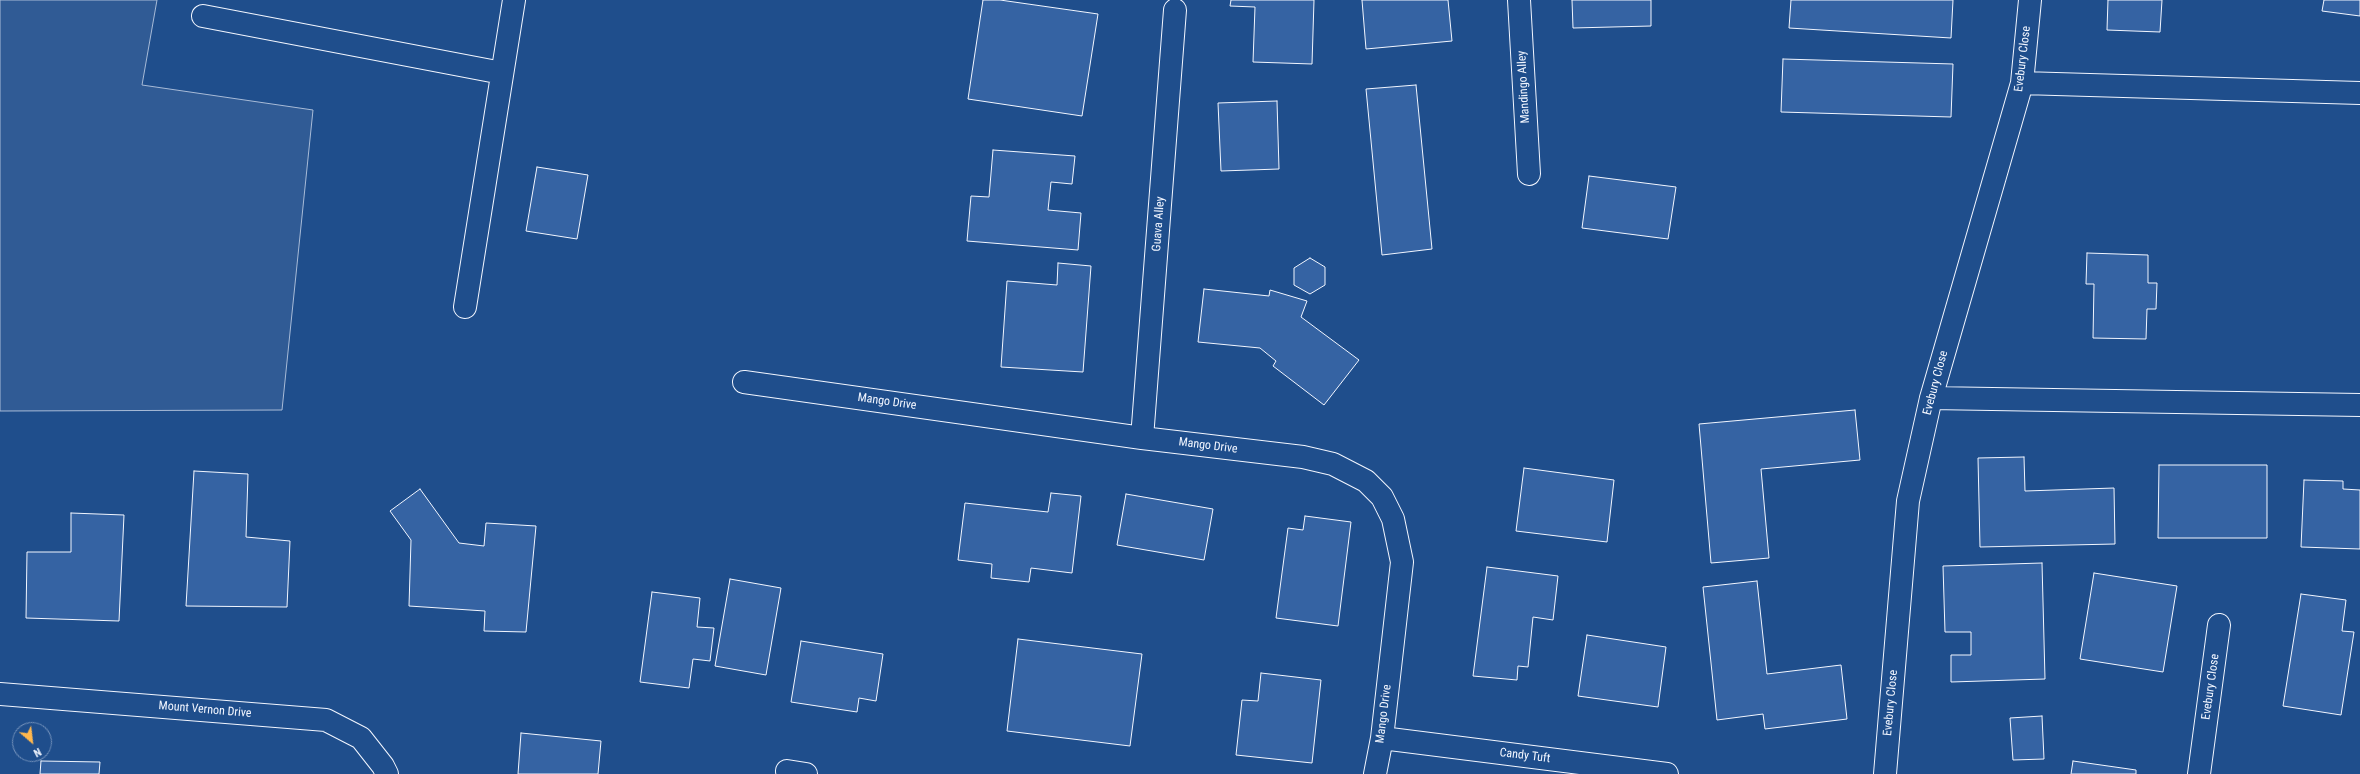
<!DOCTYPE html>
<html>
<head>
<meta charset="utf-8">
<style>
	body { margin:0 }
	#map { position:relative; width:2360px; height:774px; overflow:hidden; background:#1f4e8c; font-family:"Roboto Condensed",sans-serif }
	canvas { display:block }
	.north { position:absolute; left:12px; top:722px; width:40px; height:40px; box-sizing:border-box; background:#1f4e8c; border:1px solid #7391ba; border-radius:50%; rotate:152deg; font-size:11px; font-weight:700; line-height:16px; text-align:center; color:#f2f6ff }
	.north::after { content:''; display:block; margin:auto; width:14px; height:18px; background:#ffb74d; clip-path:polygon(50% 0,100% 100%,50% 72%,0 100%) }
</style>
</head>
<body>
<div id="map">
<canvas width="2360" height="774"></canvas>
<div class="north">N</div>
</div>
<script>
const context = document.querySelector('canvas').getContext('2d');
context.lineJoin = 'round';
function fillPath(path, color) { context.fillStyle = color; context.fill(path, 'evenodd'); }
const shape = rows => new Path2D(rows.map(r => 'M' + r).join(''));
function trace(path, color, width, dash) { context.strokeStyle = color; context.lineWidth = width; context.lineCap = dash ? 'butt' : 'round'; context.setLineDash(dash || []); context.stroke(path); }
function drawText(font, color, halo, rows, align = 'center') {
  context.font = font + ' "Roboto Condensed",sans-serif'; context.lineWidth = 3; context.setLineDash([]); context.textBaseline = 'middle'; context.strokeStyle = halo; context.fillStyle = color; for (const [text, x, y, turn = 0] of rows) {
    context.save(); context.translate(x, y); context.rotate((+turn || 0) * Math.PI / 180); context.textAlign = isNaN(turn) ? turn : align; if (halo) context.strokeText(text, 0, 0); context.fillText(text, 0, 0); context.restore();
  }
}
const built = shape([
	[0,0,157,0,142,85,313,110,282,410,0,411,0,0]
]);
const building = shape([
	[983,0,1000,0,1098,14,1082,116,968,99,983,0],
	[1231,0,1314,0,1312,64,1253,62,1255,7,1230,6,1231,0],
	[1362,0,1448,0,1452,41,1366,49,1362,0],
	[1572,0,1651,0,1651,26,1573,28,1572,0],
	[1791,0,1953,0,1951,38,1789,28,1791,0],
	[2108,0,2162,0,2160,32,2107,30,2108,0],
	[2324,0,2360,0,2360,16,2322,11,2324,0],
	[1783,59,1953,64,1951,117,1781,112,1783,59],
	[1416,85,1432,249,1382,255,1366,89,1416,85],
	[1277,101,1279,169,1221,171,1218,103,1277,101],
	[993,150,1075,156,1072,184,1051,182,1048,210,1081,213,1078,250,967,241,971,196,989,197,993,150],
	[537,167,588,175,577,239,526,231,537,167],
	[1589,176,1676,187,1668,239,1582,228,1589,176],
	[2087,253,2148,255,2148,283,2157,283,2156,309,2147,309,2146,339,2093,338,2094,284,2086,284,2087,253],
	[1310,258,1325,267,1325,285,1310,294,1294,285,1294,268,1310,258],
	[1058,263,1091,266,1083,372,1001,367,1007,281,1057,285,1058,263],
	[1204,289,1269,296,1270,290,1307,301,1301,317,1359,360,1324,405,1273,366,1276,361,1260,348,1198,342,1204,289],
	[1855,410,1860,460,1761,469,1769,558,1711,563,1699,424,1855,410],
	[2024,457,2025,491,2114,488,2115,544,1980,547,1978,458,2024,457],
	[2159,465,2267,465,2267,538,2158,538,2159,465],
	[1524,468,1614,480,1607,542,1516,531,1524,468],
	[194,471,248,474,246,537,290,541,287,607,186,606,194,471],
	[2304,480,2343,481,2343,489,2360,490,2360,549,2301,547,2304,480],
	[420,489,459,543,484,546,486,523,536,526,526,632,484,631,485,611,409,606,411,540,390,511,420,489],
	[1051,493,1081,496,1072,573,1031,568,1029,582,991,578,992,564,958,560,965,503,1048,512,1051,493],
	[1126,494,1213,509,1204,560,1117,545,1126,494],
	[71,513,124,515,119,621,26,618,27,552,71,552,71,513],
	[1305,516,1351,522,1338,626,1276,618,1288,528,1303,530,1305,516],
	[2042,563,2045,679,1951,682,1951,655,1971,655,1971,632,1945,632,1943,566,2042,563],
	[1487,567,1558,576,1553,620,1533,617,1528,667,1518,666,1517,680,1473,676,1487,567],
	[2094,573,2177,586,2163,672,2080,659,2094,573],
	[730,579,781,588,766,675,715,666,730,579],
	[1757,581,1767,674,1841,665,1847,719,1765,729,1763,714,1717,720,1703,587,1757,581],
	[652,592,700,598,697,627,714,628,710,661,693,659,689,688,640,682,652,592],
	[2301,594,2346,600,2342,631,2354,632,2341,715,2283,706,2301,594],
	[1587,635,1666,647,1658,707,1578,696,1587,635],
	[1018,639,1142,654,1130,746,1007,731,1018,639],
	[801,641,883,654,876,701,859,698,857,712,791,702,801,641],
	[1261,673,1321,680,1312,763,1236,755,1242,700,1258,701,1261,673],
	[2042,716,2044,759,2013,760,2010,718,2042,716],
	[521,733,601,741,598,774,518,774,521,733],
	[41,761,100,762,99,774,40,774,41,761],
	[2073,761,2136,770,2136,774,2071,774,2073,761]
]);
const minor = shape([
	[1519,0,1529,174],
	[203,16,502,73],
	[2022,83,2360,93],
	[465,307,514,0],
	[744,382,1142,438,1303,457,1333,464,1366,481,1382,497,1393,519,1402,562,1382,738,1375,774],
	[1931,398,2360,405],
	[1142,438,1175,10],
	[0,694,326,720,361,738,383,766,387,774],
	[1382,738,1667,774],
	[787,771,806,774],
	[1885,774,1908,501,1931,398,2022,83,2030,0],
	[2199,774,2219,625]
]);
const streetNames = [
	["Evebury Close",2023,59,-83],
	["Mandingo Alley",1524,87,-93],
	["Guava Alley",1159,224,-86],
	["Evebury Close",1936,383,-75],
	["Mango Drive",887,402,8],
	["Mango Drive",1208,446,7],
	["Evebury Close",2211,687,-82],
	["Evebury Close",1891,703,-85],
	["Mount Vernon Drive",205,710,5],
	["Mango Drive",1384,714,-83],
	["Candy Tuft",1525,756,7]
];
fillPath(built, '#305b95');
trace(built, '#a8bbd7', 1);
fillPath(building, '#3563a3');
trace(building, '#f2f6ff', 1);
trace(minor, '#f2f6ff', 24);
trace(minor, '#1f4e8c', 22);
drawText('12px', '#f2f6ff', '#1f4e8c', streetNames);
</script>
</body>
</html>
